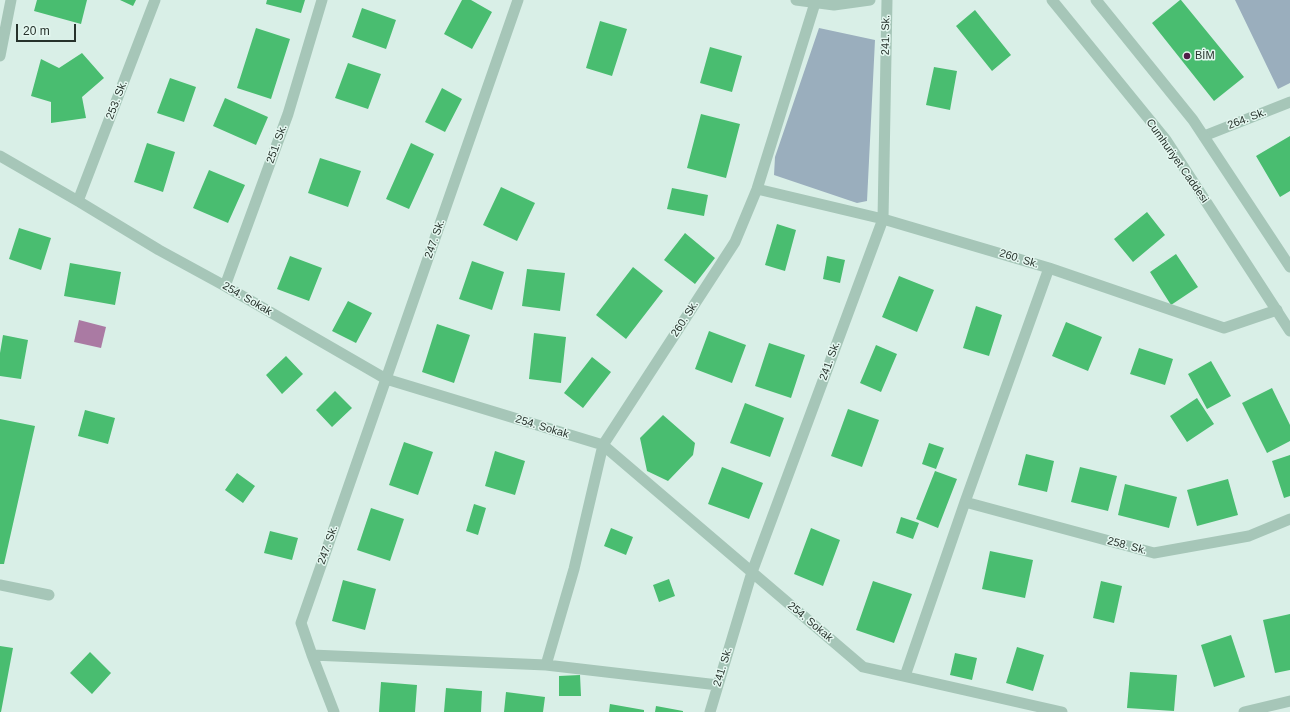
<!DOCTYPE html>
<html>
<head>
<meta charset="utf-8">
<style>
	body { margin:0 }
	#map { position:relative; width:1290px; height:712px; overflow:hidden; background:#d9efe7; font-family:Helvetica,sans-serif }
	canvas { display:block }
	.scale { position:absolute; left:16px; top:24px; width:60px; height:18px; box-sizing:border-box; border:2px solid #26322b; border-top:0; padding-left:5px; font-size:12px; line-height:14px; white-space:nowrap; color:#26322b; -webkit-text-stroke:3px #e4f7f0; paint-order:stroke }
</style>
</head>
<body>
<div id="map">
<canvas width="1290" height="712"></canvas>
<div class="scale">20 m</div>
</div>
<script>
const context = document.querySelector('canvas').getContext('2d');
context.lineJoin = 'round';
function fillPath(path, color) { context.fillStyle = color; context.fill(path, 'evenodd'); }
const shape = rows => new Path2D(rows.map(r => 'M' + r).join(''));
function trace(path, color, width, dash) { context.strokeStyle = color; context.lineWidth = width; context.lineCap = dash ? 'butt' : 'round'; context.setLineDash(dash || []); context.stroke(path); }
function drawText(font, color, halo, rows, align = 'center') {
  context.font = font + ' Helvetica,sans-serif'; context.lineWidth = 3; context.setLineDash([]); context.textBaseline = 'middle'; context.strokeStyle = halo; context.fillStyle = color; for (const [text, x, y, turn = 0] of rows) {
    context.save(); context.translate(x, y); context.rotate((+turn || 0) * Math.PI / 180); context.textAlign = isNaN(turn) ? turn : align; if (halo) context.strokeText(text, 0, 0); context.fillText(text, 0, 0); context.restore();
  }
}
const green = shape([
	[1235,0,1290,0,1290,83,1278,89],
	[819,28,875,40,867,201,857,203,774,175,775,157]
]);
const water = shape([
	[79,320,106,327,101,348,74,342]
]);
const building = shape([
	[37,0,87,0,81,24,34,11],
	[120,0,136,0,133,6],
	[267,0,305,0,301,13,266,4],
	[462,0,471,0,492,12,472,49,444,34],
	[1180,0,1181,0,1244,77,1214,101,1152,23],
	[362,8,396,20,386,49,352,37],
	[975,10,1011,55,992,71,956,26],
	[600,21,627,29,612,76,586,68],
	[256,28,290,39,271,99,237,88],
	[710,47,742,56,732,92,700,83],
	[82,53,104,78,82,97,86,118,51,123,51,102,31,96,41,59,59,68],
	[348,63,381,74,368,109,335,98],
	[934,67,957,71,950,110,926,105],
	[170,78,196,87,184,122,157,113],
	[442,88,462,99,445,132,425,122],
	[225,98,268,117,256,145,213,126],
	[701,114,740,124,726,178,687,168],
	[1290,136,1290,191,1280,197,1256,156],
	[147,143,175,152,163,192,134,182],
	[411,143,434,154,409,209,386,199],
	[320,158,361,171,348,207,308,193],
	[209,170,245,185,228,223,193,208],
	[501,187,535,203,517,241,483,225],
	[672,188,708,195,704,216,667,209],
	[1147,212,1165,235,1133,262,1114,239],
	[777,224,796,230,785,271,765,265],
	[19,228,51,238,41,270,9,259],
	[685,233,715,258,695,284,664,260],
	[1176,254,1198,287,1171,305,1150,272],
	[290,256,322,268,309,301,277,289],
	[827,256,845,260,840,283,823,279],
	[472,261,504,272,492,310,459,299],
	[70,263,121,272,115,305,64,296],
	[633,267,663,291,626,339,596,315],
	[527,269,565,273,560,311,522,306],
	[899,276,934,290,917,332,882,317],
	[348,301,372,313,356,343,332,331],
	[976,306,1002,315,989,356,963,348],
	[1066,322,1102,337,1088,371,1052,356],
	[437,324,470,335,454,383,422,372],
	[709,331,746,345,732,383,695,369],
	[534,333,566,337,561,383,529,379],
	[3,335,28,340,21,379,0,376,0,353],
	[769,343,805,355,791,398,755,386],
	[876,345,897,354,881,392,860,383],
	[1139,348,1173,359,1165,385,1130,374],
	[286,356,303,374,282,394,266,375],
	[592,357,611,372,583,408,564,393],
	[1211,361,1231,396,1207,409,1188,374],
	[1272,388,1290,425,1290,441,1267,453,1242,403],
	[335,391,352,408,332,427,316,410],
	[1197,398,1214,424,1187,442,1170,416],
	[745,403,784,418,770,457,730,443],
	[848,409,879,420,862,467,831,456],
	[85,410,115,418,108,444,78,436],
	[663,415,695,443,693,455,668,481,647,471,640,438],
	[0,419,35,426,4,564,0,564],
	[404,442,433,452,418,495,389,485],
	[929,443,944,448,936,469,922,464],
	[495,451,525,461,515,495,485,486],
	[1026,454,1054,461,1047,492,1018,485],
	[1290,455,1290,496,1284,498,1272,461],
	[722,467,763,483,749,519,708,504],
	[1080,467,1117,476,1108,511,1071,502],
	[935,471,957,479,938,528,916,519],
	[237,473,255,486,243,503,225,490],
	[1228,479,1238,515,1197,526,1187,490],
	[1125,484,1177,497,1169,528,1118,515],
	[474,504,486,508,478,535,466,531],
	[371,508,404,519,390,561,357,550],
	[901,517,919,523,913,539,896,533],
	[611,528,633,537,626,555,604,546],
	[811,528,840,540,823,586,794,574],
	[270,531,298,538,292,560,264,553],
	[990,551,1033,560,1025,598,982,589],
	[669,579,675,596,659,602,653,585],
	[343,580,376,589,365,630,332,621],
	[873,581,912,594,894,643,856,630],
	[1101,581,1122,586,1114,623,1093,618],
	[1290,614,1290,670,1275,673,1263,620],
	[1231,635,1245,677,1214,687,1201,645],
	[0,646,13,648,1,712,0,712],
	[1017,647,1044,655,1033,691,1006,683],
	[90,652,111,673,92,694,70,673],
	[955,653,977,658,972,680,950,675],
	[1130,672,1177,675,1174,711,1127,708],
	[580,675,581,696,559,696,559,676],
	[381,682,417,685,415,712,379,712],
	[446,688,482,691,481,712,444,712],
	[506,692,545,697,543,712,504,712],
	[610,704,644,710,644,712,609,712],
	[656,706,683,711,683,712,655,712]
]);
const service = shape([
	[0,585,49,595]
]);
const minor = shape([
	[518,0,301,623,312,655,546,665,574,569,603,445,735,242,757,189,815,3],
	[796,0,834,5,870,0],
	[0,56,11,0],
	[1204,136,1290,102],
	[0,156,78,201,159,250,225,286,386,379,603,445,863,667,1062,712],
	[757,189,883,219,1049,268,1224,328,1277,310],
	[78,201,155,0],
	[225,286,288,114,322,0],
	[965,502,1154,553,1249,536,1290,519],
	[312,655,334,712],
	[546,665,718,685],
	[905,676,965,502,1049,268],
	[710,712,752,572,883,219,887,0],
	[1244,712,1290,701]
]);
const tertiary = shape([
	[1052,0,1166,140,1290,331],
	[1096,0,1193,120,1290,267]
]);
const markers = [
	[1187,56,4,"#511f48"]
];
const streetNames = [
	["241. Sk.",886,35,-89],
	["253. Sk.",117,100,-69],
	["264. Sk.",1247,119,-21],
	["251. Sk.",277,144,-70],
	["Cumhuriyet Caddesi",1177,161,55],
	["247. Sk.",435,239,-71],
	["260. Sk.",1019,259,17],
	["254. Sokak",247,299,30],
	["260. Sk.",685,319,-57],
	["241. Sk.",830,361,-70],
	["254. Sokak",542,427,17],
	["247. Sk.",328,545,-71],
	["258. Sk.",1127,546,15],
	["254. Sokak",810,622,40],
	["241. Sk.",723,667,-73]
];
const poiNames = [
	["BİM",1195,56]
];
fillPath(green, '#9aaebd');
fillPath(water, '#aa7aa3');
fillPath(building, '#49bd70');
trace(service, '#a6c6b8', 11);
trace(minor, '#a6c6b8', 11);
trace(tertiary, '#a6c6b8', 11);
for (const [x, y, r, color] of markers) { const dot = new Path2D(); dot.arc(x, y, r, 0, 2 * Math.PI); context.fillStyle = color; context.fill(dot); trace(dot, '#e4f7f0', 1.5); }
drawText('11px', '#26322b', '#e4f7f0', streetNames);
drawText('11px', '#26322b', '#e4f7f0', poiNames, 'left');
</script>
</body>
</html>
